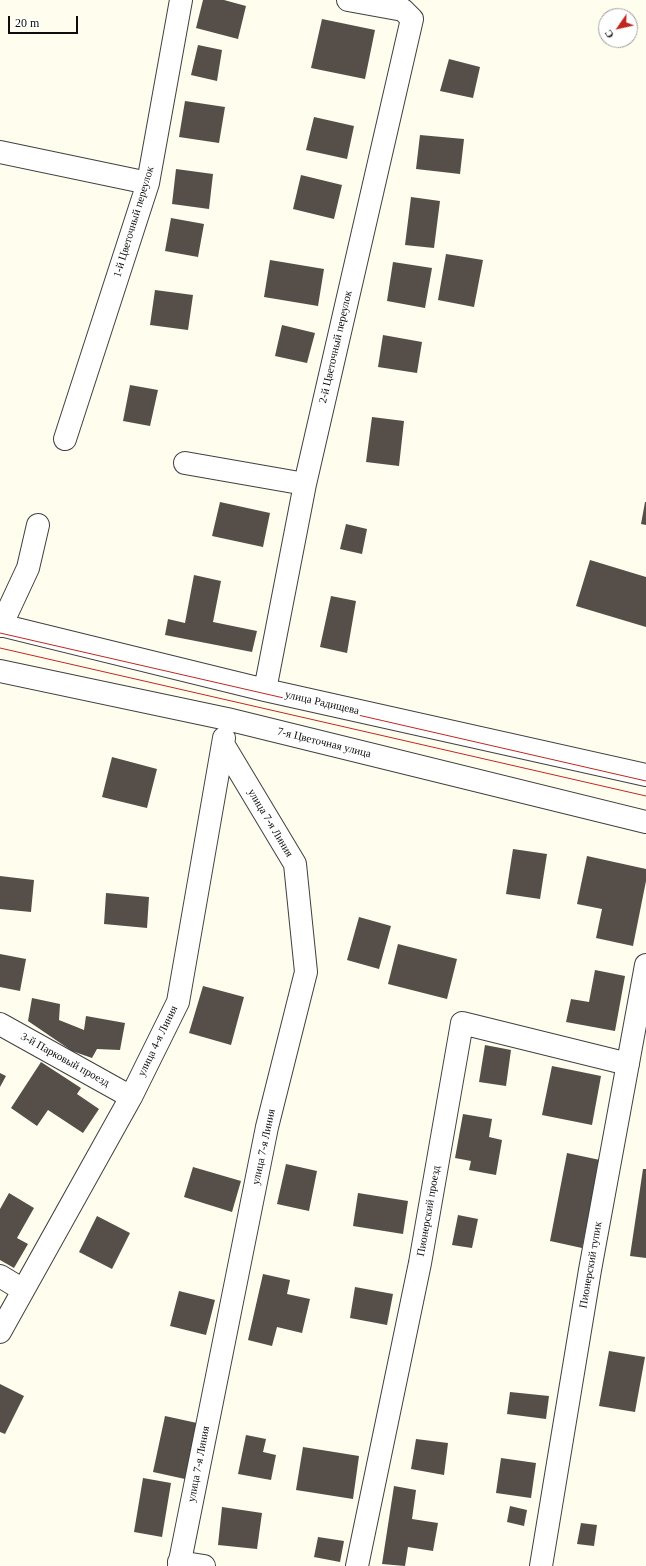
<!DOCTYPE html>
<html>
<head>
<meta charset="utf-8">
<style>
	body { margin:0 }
	#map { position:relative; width:646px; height:1566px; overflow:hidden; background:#fffded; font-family:Georgia,serif }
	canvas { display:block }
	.north { position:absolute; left:598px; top:8px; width:40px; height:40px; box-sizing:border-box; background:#fff; border:1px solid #9e9e9e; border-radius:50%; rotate:236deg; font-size:11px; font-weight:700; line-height:16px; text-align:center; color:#0d0d0d }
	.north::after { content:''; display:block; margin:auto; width:14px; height:18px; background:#c12721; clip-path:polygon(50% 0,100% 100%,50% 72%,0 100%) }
	.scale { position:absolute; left:8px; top:16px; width:70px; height:18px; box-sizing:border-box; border:2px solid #0d0d0d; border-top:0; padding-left:5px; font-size:12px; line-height:14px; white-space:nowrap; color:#0d0d0d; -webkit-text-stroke:3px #fff; paint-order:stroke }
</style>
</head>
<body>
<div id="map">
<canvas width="646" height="1566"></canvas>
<div class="north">С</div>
<div class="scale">20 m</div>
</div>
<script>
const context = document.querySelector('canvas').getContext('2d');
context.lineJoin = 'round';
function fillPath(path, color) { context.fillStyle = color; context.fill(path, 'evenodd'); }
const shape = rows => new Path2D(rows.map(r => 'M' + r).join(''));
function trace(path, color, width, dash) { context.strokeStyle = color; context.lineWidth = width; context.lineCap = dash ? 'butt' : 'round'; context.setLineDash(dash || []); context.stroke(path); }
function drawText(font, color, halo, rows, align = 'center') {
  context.font = font + ' Georgia,serif'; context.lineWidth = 4; context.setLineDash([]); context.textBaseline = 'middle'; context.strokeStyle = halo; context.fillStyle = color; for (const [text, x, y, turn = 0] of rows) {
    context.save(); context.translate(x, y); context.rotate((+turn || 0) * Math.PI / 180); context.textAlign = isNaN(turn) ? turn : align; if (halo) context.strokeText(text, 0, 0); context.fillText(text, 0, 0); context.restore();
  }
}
const building = shape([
	[203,0,224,0,246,6,238,39,196,28],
	[322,19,375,30,365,79,311,68],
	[198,45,222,50,217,81,191,75],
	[449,59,480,67,473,98,440,91],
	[185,101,225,107,219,143,179,137],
	[314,117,354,126,347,159,306,150],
	[420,135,464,139,460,174,416,169],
	[176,169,213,174,209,209,172,204],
	[301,175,342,185,334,219,293,209],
	[411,197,440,201,434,248,405,245],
	[171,218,204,224,198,257,165,251],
	[446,254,483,260,474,307,438,300],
	[270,260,324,269,318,306,264,297],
	[393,262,432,268,425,308,387,301],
	[155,290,193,295,188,330,150,325],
	[282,325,315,333,307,363,275,356],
	[383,335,422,342,417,373,378,367],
	[130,385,158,390,150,426,123,421],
	[372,417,404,421,399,466,366,462],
	[220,502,270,513,263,547,212,536],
	[645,502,646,502,646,525,641,524],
	[346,524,367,529,362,554,340,549],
	[590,560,646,577,646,627,576,606],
	[194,575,221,581,213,622,257,631,252,652,165,635,168,619,185,623],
	[331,596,356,601,347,653,320,647],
	[112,757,157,769,147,808,102,797],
	[513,849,547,854,540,899,506,894],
	[587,856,646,869,646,881,633,946,596,938,602,909,577,904],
	[0,876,34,880,31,912,0,909],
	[106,893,149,897,147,928,104,924],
	[359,917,391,926,379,969,347,960],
	[398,944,457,959,447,999,388,984],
	[0,954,26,959,20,991,0,987],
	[595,970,625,976,615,1031,566,1022,571,999,589,1002],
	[203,986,244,997,231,1045,189,1033],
	[32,998,60,1004,59,1020,84,1030,86,1016,125,1023,120,1050,97,1049,92,1058,72,1051,28,1021],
	[485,1045,511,1050,506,1086,479,1082],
	[41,1062,81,1088,77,1094,99,1109,83,1133,48,1110,37,1126,11,1108],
	[552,1066,601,1076,592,1125,542,1115],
	[0,1073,6,1076,0,1087],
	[463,1114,492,1119,489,1137,502,1140,496,1175,469,1170,471,1161,455,1158],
	[567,1153,600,1160,582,1248,550,1241],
	[286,1164,317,1171,309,1211,277,1204],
	[193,1167,241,1181,232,1212,184,1197],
	[643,1169,646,1169,646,1258,630,1256],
	[9,1193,34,1208,17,1238,28,1244,14,1268,0,1260,0,1209],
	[358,1193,408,1201,403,1234,353,1226],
	[458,1215,478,1219,472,1248,452,1245],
	[97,1216,130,1233,112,1269,79,1252],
	[263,1274,290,1280,287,1294,310,1299,302,1333,277,1327,272,1346,248,1340],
	[355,1287,393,1294,387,1325,350,1318],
	[179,1291,215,1300,206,1335,170,1326],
	[609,1351,645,1357,635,1412,599,1406],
	[0,1384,24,1396,5,1434,0,1432],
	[510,1392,549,1396,546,1419,507,1414],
	[165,1416,197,1423,185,1479,153,1472],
	[246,1435,266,1439,263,1452,276,1455,271,1480,238,1474],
	[416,1439,448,1443,444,1475,411,1469],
	[303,1447,359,1456,353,1499,296,1490],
	[501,1458,536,1463,531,1498,496,1493],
	[143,1478,171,1483,162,1537,134,1532],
	[394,1486,416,1490,412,1519,438,1523,433,1551,408,1547,405,1566,382,1564],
	[510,1506,527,1510,524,1526,507,1522],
	[222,1507,262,1513,257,1549,218,1545],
	[581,1523,597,1525,594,1546,577,1544],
	[318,1537,344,1541,340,1562,314,1557]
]);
const minor = shape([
	[0,152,148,183],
	[65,439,148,183,181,0],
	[185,463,305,484],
	[0,625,265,690,646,775],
	[1,626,28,568,38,525],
	[0,671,227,719,646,822],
	[265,690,305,484,412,19,403,10,348,0],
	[0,1024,131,1097],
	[0,1276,23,1290],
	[0,1332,131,1097,178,1002,224,738],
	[179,1562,204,1566],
	[179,1566,267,1127,306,972,295,864,223,744],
	[357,1566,420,1263,462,1023,628,1064],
	[541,1566,590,1270,646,965]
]);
const tram = shape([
	[0,633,646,781],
	[0,648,646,796]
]);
const streetNames = [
	["1-й Цветочный переулок",134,222,-73],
	["2-й Цветочный переулок",336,347,-77],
	["улица Радищева",322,703,13],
	["7-я Цветочная улица",324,743,14],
	["улица 7-я Линия",270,823,59],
	["улица 4-я Линия",158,1041,-64],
	["3-й Парковый проезд",65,1060,29],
	["улица 7-я Линия",264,1147,-78],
	["Пионерский проезд",429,1211,-80],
	["Пионерский тупик",591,1265,-80],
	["улица 7-я Линия",199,1464,-79]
];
fillPath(building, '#564f49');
trace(minor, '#404040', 24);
trace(minor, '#fff', 22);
trace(tram, '#c12721', 1);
drawText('11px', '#0d0d0d', '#fff', streetNames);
</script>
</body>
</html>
